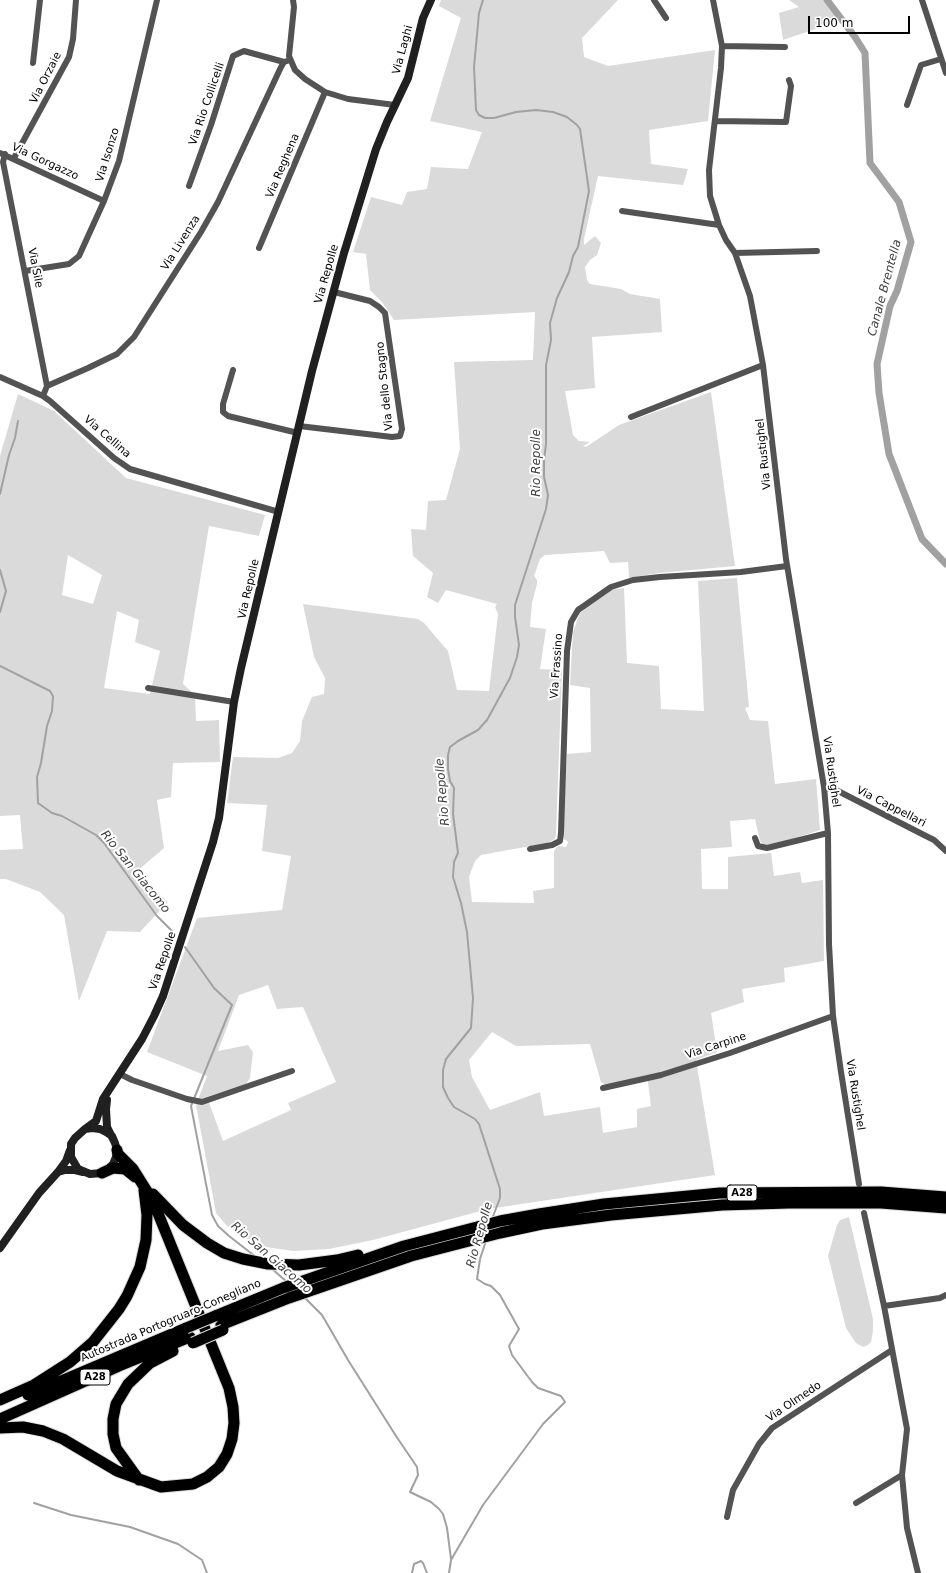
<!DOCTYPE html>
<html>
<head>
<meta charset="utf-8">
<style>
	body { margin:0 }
	#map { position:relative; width:946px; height:1573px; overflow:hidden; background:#fff; font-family:"DejaVu Sans",sans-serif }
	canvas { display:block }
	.scale { position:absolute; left:808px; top:16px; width:102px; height:18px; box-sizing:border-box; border:2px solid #000; border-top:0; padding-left:5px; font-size:12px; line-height:14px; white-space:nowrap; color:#000; -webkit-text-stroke:3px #fff; paint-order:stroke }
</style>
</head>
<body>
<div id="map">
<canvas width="946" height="1573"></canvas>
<div class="scale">100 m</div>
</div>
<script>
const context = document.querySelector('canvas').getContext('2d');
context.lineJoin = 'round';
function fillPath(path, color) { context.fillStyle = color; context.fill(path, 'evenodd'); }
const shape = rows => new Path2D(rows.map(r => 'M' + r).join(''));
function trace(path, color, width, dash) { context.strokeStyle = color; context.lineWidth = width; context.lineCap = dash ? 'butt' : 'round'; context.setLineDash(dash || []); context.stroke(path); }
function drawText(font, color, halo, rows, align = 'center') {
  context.font = font + ' "DejaVu Sans",sans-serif'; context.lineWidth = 4; context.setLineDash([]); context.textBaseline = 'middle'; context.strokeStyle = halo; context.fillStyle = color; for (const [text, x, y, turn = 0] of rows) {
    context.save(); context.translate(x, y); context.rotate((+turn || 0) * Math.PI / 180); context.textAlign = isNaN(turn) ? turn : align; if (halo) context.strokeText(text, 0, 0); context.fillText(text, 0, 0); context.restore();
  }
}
const green = shape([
	[441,0,618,0,582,38,584,57,608,66,715,50,708,121,649,130,651,164,688,169,683,185,598,176,584,239,584,245,595,236,601,243,597,255,590,260,585,267,587,280,590,284,621,289,630,294,660,299,662,332,592,337,595,388,565,391,573,435,579,441,590,442,583,446,586,447,619,425,711,392,735,566,659,573,629,578,628,562,610,563,604,551,545,555,540,559,534,576,537,580,537,584,532,603,530,627,546,629,540,669,562,670,556,834,555,839,547,843,481,855,475,861,469,877,472,902,534,903,533,891,554,888,554,851,558,846,566,847,568,842,564,839,563,833,567,754,591,752,590,688,570,685,573,632,580,613,585,608,610,590,624,588,627,663,659,666,661,709,704,711,698,581,737,578,749,707,745,708,750,720,768,721,775,784,816,779,820,830,776,844,764,845,760,841,755,819,730,821,732,847,701,849,702,889,728,889,728,857,771,853,774,876,800,872,802,883,823,880,824,961,784,968,785,982,742,989,744,1002,711,1013,717,1052,696,1060,715,1175,488,1209,373,1240,329,1249,294,1251,258,1246,227,1226,216,1213,196,1105,207,1076,147,1052,197,918,282,910,291,856,262,851,267,805,227,803,233,757,278,758,292,753,300,741,302,721,312,697,324,694,325,678,314,657,303,604,418,619,424,623,448,651,457,690,489,691,498,614,495,607,497,604,446,590,438,603,427,597,433,573,413,556,411,529,426,530,428,501,446,500,460,449,454,362,533,360,535,312,394,320,382,302,370,290,366,254,353,252,371,197,402,205,407,192,427,189,431,167,468,169,482,132,430,121,461,18,439,6],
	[268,985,277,1009,303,1007,336,1082,288,1103,291,1110,223,1141,207,1097,246,1084,250,1078,253,1052,248,1045,218,1051,239,995],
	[492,1032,516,1046,590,1044,601,1082,606,1085,647,1075,651,1106,637,1109,637,1127,603,1133,600,1107,544,1116,540,1092,490,1110,472,1077,469,1060],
	[789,0,823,0,839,21,783,40,779,13,799,7],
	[18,394,54,411,126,478,265,515,259,536,209,526,183,684,195,695,196,721,219,720,220,762,173,763,171,797,157,800,164,848,136,872,168,902,140,932,107,931,79,1001,64,915,40,892,6,879,0,879,0,850,23,849,20,815,0,816,0,456],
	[68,555,102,575,93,604,62,595],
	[117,611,139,620,135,642,160,651,150,694,104,688],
	[849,1217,873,1319,873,1331,871,1342,868,1345,863,1347,856,1343,846,1328,828,1256,837,1225,840,1220]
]);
const stream = shape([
	[483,0,479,13,474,67,476,110,479,115,485,118,494,118,516,112,536,110,553,112,567,117,577,125,580,129,589,191,578,247,573,256,569,272,557,298,550,323,551,340,546,365,546,444,544,460,544,477,548,495,546,509,515,605,515,617,519,645,517,657,510,678,487,720,478,730,458,741,450,747,448,755,448,769,450,781,454,788,453,814,458,853,454,862,453,877,461,903,467,932,473,998,471,1028,446,1059,443,1070,443,1087,448,1098,454,1107,475,1119,479,1124,500,1189,500,1198,492,1219],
	[0,494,9,455,15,438,18,421],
	[0,570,6,591,0,612],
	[0,666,50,691,53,696,52,711,47,726,41,763,37,777,38,803,52,813,62,816,96,835,104,843,157,916,175,934],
	[185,947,214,988,232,1005,191,1106,212,1215,218,1226,229,1236,256,1257],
	[271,1268,287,1282],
	[304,1297,322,1315,348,1360,396,1436,417,1467,418,1475,410,1492,431,1502,439,1509,443,1514,447,1528,451,1559],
	[34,1503,71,1515,130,1527,178,1544,202,1560,207,1573],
	[412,1573,414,1564,421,1561,423,1563,427,1573],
	[449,1573,451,1560,483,1505,543,1424,565,1402,561,1396,538,1388,532,1382,512,1355,509,1346,519,1329,500,1295,491,1286,485,1284,477,1279,480,1259,486,1241]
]);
const canal = shape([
	[827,0,855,37,865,53,870,163,899,202,911,242,897,291,890,306,877,364,879,393,889,454,922,539,946,564]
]);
const street = shape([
	[293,0,294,7,289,56,295,70,305,79,325,92,348,99,395,105],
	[654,0,666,18],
	[713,0,722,46,721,68,709,170,710,196,719,225,726,240,735,253,750,296,763,365,786,559,824,787,828,833,829,944,833,1016,841,1072,859,1184],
	[922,0,946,73],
	[722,46,785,47],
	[33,63,40,0],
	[907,105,921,65,941,59],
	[715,121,786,122,791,86,789,80],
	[0,153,104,201],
	[5,154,3,162,47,386],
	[14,158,69,57,73,39,76,0],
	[189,186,211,125,233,56,244,51,284,62],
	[622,211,719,225],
	[259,248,325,92],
	[735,253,817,251],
	[25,271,69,264,79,256,104,201,119,161,157,0],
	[233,370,223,404,223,412,228,416,298,433],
	[0,377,43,396,50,401,114,458,130,469,279,512],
	[43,396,47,386,88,368,117,354,134,337,201,232,218,202,281,67,284,62,290,60],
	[631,417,763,365],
	[299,426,392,437,400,436,402,429,385,313,379,307,370,301,334,292],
	[148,688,234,702],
	[824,787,838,791,924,835,934,840,946,851],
	[755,838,758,846,767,848,828,833],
	[530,849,552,845,560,841,561,833,567,651,571,622,578,610,611,587,633,580,660,577,741,572,787,566],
	[120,1074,132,1080,187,1099,202,1102,292,1071],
	[603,1088,661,1075,730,1053,833,1016],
	[864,1213,884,1306,907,1429,902,1475,907,1528,918,1573],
	[884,1306,940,1298,946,1295],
	[856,1503,902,1475],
	[727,1517,733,1490,759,1444,772,1428,892,1350]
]);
const secondary = shape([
	[107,1100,106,1109,107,1127,115,1143,117,1150,116,1157,113,1164,108,1169,102,1173,90,1174,78,1169,71,1157,71,1144,75,1138,85,1129,92,1128,100,1129,106,1132,112,1136,115,1143],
	[85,1129,96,1121,103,1099,142,1039,154,1016,163,996,213,842,219,818,234,702,241,668,312,371,344,253,376,149,387,122,408,78,423,18,431,0],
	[58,1172,65,1170,75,1170,83,1172],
	[0,1248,39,1193,58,1172,66,1161,70,1150]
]);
const highway = shape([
	[102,1173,113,1168,125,1169,135,1177],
	[153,1194,183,1225,207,1243,224,1253,243,1259,268,1264,299,1265,337,1260,358,1255],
	[215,1316,283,1288,404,1246,500,1221,539,1214,604,1204,720,1193,881,1192,946,1197],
	[221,1325,289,1298,411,1256,500,1233,542,1224,611,1215,722,1205,789,1203,881,1203,946,1208],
	[28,1395,186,1328],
	[0,1400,34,1385,70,1362,93,1342,119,1309,127,1296,140,1267,146,1240,147,1215,144,1190],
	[0,1419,119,1366,190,1337],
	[0,1428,23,1427,43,1431,63,1439,117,1471,161,1487,193,1484,207,1477,219,1467,227,1454,232,1439,234,1423,233,1407,229,1388,153,1201,133,1169,118,1154,117,1150],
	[139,1480,116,1448,113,1434,113,1419,116,1404,128,1384,150,1363,173,1351]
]);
const highwayBridge = shape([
	[186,1328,215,1316],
	[193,1343,223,1330]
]);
const shields = [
	[742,1193,30],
	[95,1377,30]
];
const shieldNames = [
	["A28",742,1193],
	["A28",95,1377]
];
const streetNames = [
	["Via Laghi",403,50,-75],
	["Via Orzaie",46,78,-63],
	["Via Rio Collicelli",207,104,-71],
	["Via Isonzo",108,155,-73],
	["Via Gorgazzo",45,162,25],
	["Via Reghena",283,166,-67],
	["Via Livenza",181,243,-58],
	["Via Sile",35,268,79],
	["Via Repolle",327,274,-74],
	["Via dello Stagno",385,386,-96],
	["Via Cellina",107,437,41],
	["Via Rustighel",764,454,-96],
	["Via Repolle",249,589,-77],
	["Via Frassino",557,666,-86],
	["Via Rustighel",831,772,82],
	["Via Cappellari",891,807,27],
	["Via Repolle",163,961,-71],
	["Via Carpine",716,1046,-18],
	["Via Rustighel",855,1095,81],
	["Autostrada Portogruaro-Conegliano",171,1321,-23],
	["Via Olmedo",794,1402,-34]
];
const waterNames = [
	["Canale Brentella",885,288,-75],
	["Rio Repolle",537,463,-90],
	["Rio Repolle",443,792,-95],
	["Rio San Giacomo",135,872,51],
	["Rio Repolle",480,1235,-74],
	["Rio San Giacomo",271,1258,41]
];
fillPath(green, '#dadada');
trace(stream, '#a1a1a1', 2);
trace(canal, '#a1a1a1', 7);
trace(highway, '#dbdbdb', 13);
trace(street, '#535353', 6);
trace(secondary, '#202020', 8);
trace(highway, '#000', 11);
trace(highwayBridge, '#dbdbdb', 13, []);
trace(highwayBridge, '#000', 11);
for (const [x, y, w] of shields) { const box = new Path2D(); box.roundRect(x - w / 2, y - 8, w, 16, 3); context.fillStyle = '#fff'; context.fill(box); trace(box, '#000', 1); }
drawText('bold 10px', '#000', null, shieldNames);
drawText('11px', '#000', '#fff', streetNames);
drawText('italic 12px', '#424242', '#fff', waterNames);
</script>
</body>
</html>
